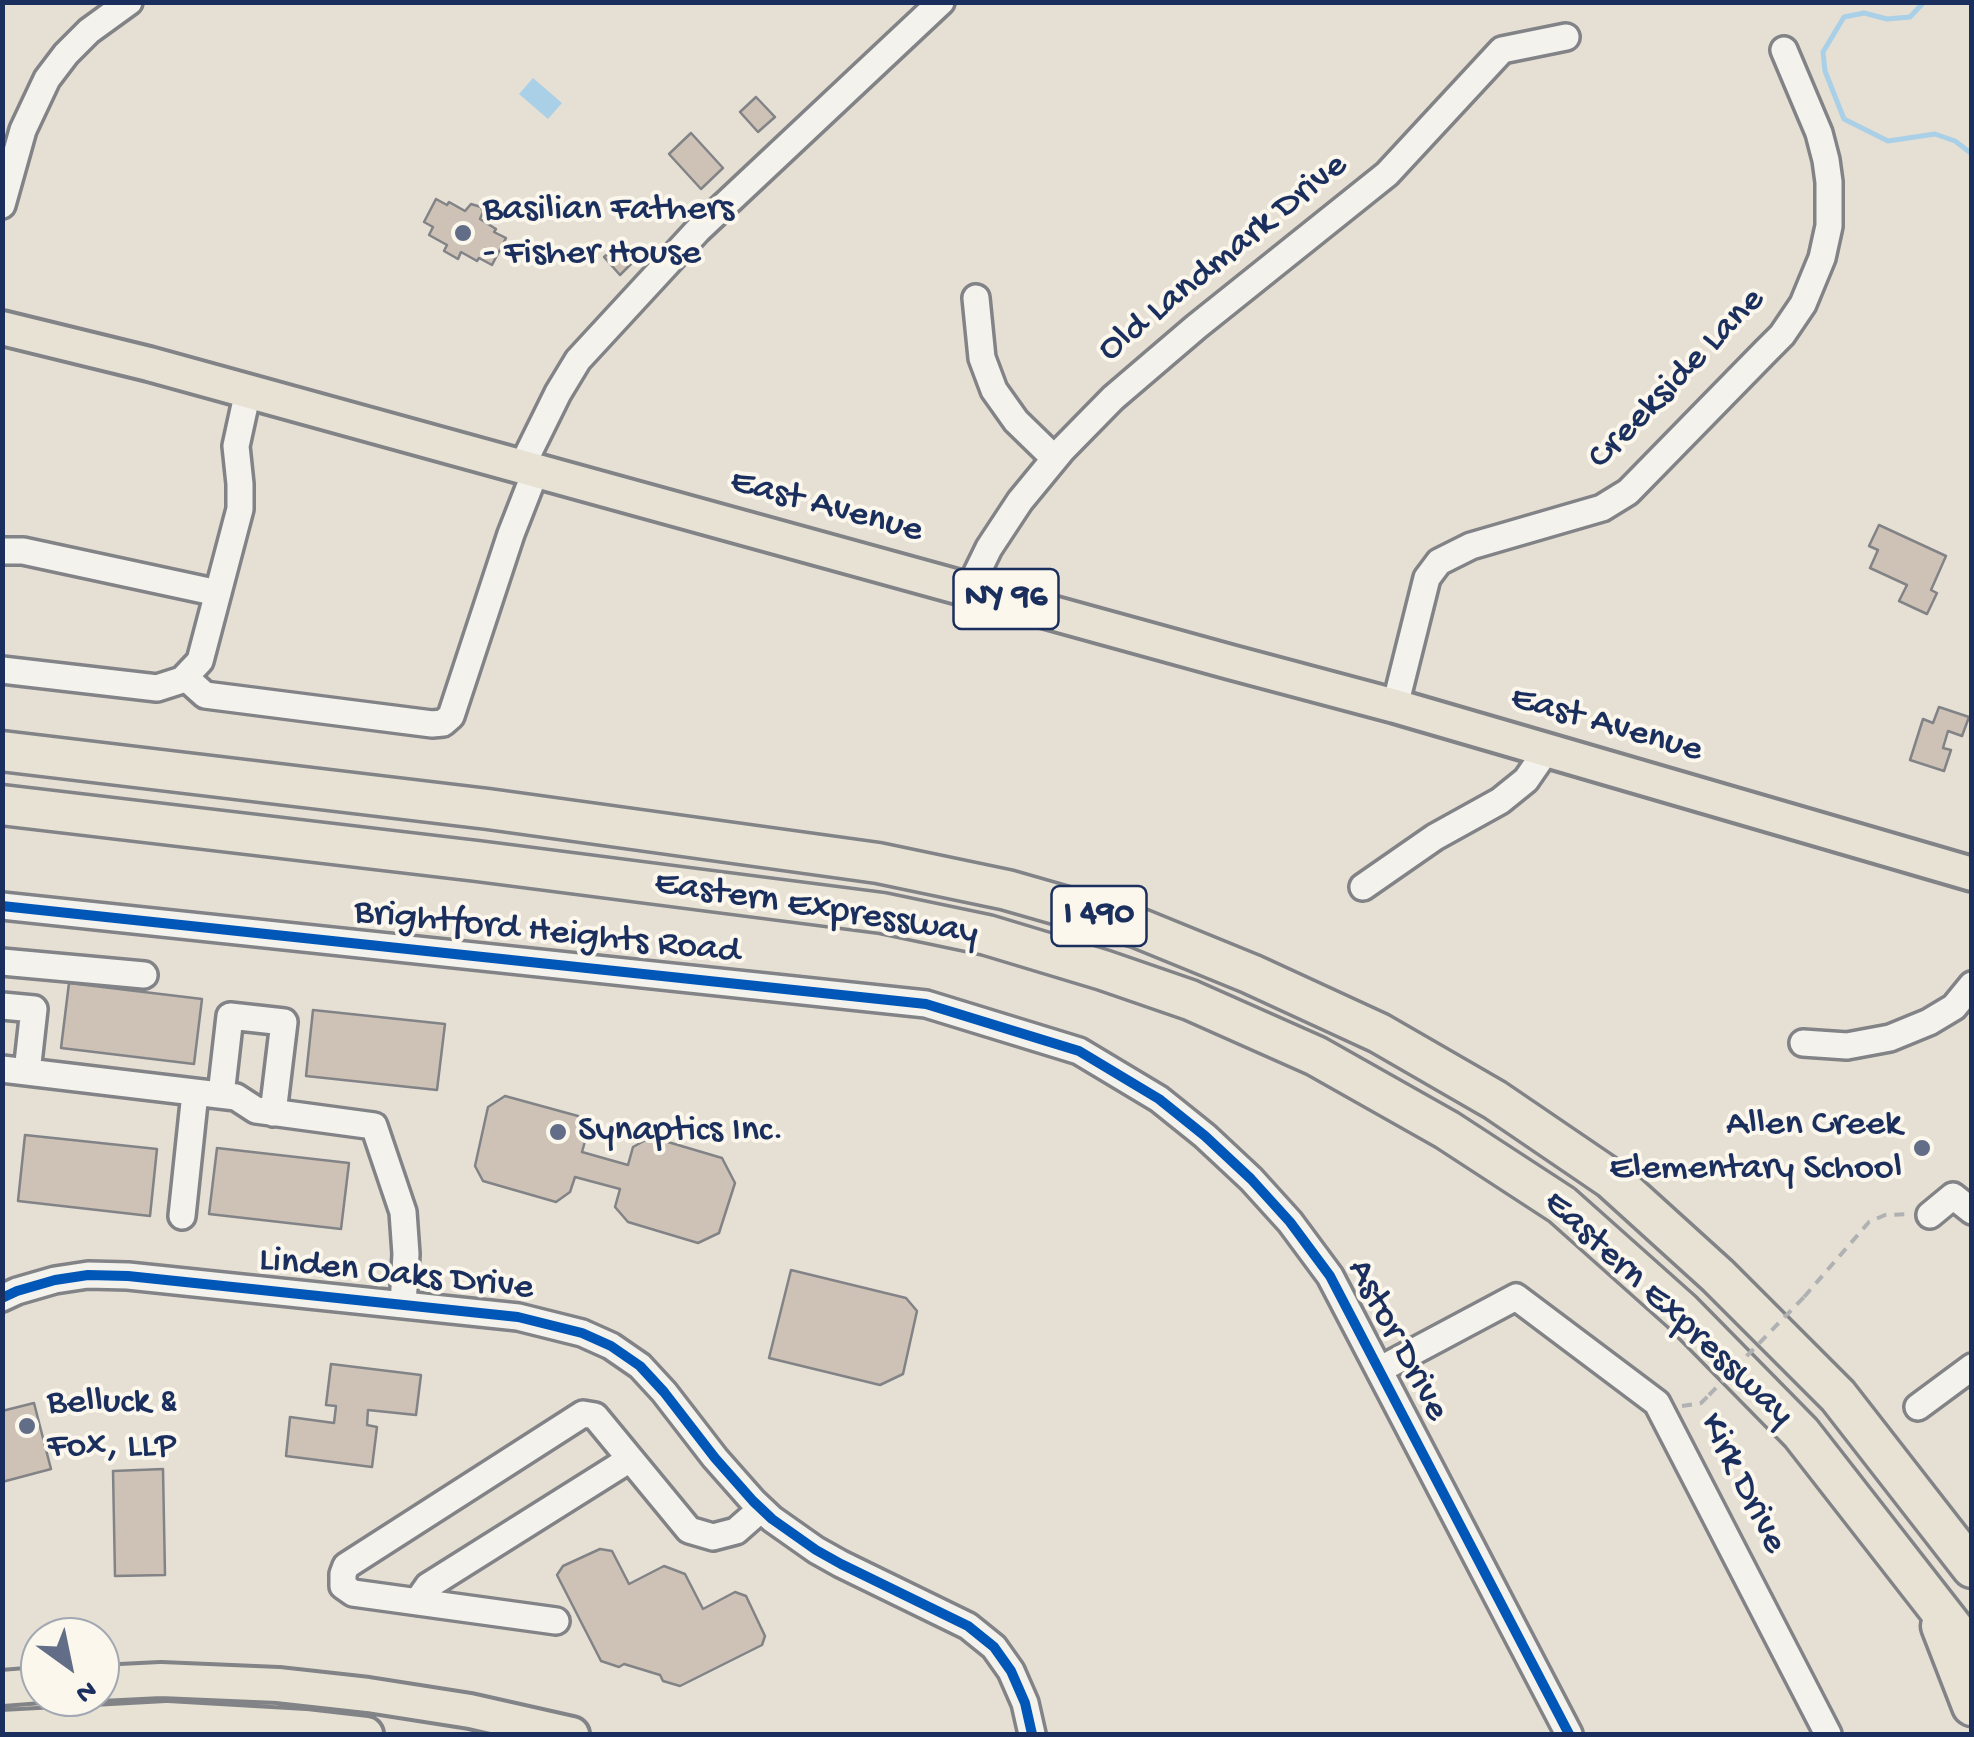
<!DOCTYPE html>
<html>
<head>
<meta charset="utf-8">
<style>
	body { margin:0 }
	#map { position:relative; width:1974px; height:1737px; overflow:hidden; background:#e6dfd4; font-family:"Gochi Hand",sans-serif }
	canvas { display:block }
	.frame { position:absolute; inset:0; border:5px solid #1b2f5e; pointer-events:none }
	.north { position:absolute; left:20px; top:1617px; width:100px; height:100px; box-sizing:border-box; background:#fbf7ec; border:2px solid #a1a7b3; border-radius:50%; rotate:147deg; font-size:28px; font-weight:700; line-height:40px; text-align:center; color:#1b2f5e }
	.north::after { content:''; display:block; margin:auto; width:35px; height:45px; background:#626d87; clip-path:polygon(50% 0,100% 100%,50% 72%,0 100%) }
</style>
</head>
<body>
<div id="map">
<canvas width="1974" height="1737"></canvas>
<div class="frame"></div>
<div class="north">N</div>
</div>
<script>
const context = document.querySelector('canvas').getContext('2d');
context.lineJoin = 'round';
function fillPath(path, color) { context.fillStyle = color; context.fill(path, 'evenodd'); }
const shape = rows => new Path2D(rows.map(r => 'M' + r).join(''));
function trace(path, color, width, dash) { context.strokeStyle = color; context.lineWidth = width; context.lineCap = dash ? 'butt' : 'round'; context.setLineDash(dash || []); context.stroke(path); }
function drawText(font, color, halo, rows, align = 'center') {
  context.font = font + ' "Gochi Hand",sans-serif'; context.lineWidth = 8; context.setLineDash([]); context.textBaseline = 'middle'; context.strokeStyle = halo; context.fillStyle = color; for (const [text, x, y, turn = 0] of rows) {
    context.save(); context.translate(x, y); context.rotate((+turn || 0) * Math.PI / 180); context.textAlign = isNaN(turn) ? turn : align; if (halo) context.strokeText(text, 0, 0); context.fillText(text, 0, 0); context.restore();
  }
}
const water = shape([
	[533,78,562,103,548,119,519,94]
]);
const stream = shape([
	[1924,2,1910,17,1887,19,1864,13,1844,17,1823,52,1825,71,1844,119,1888,141,1935,134,1955,141,1972,154]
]);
const building = shape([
	[756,97,775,117,758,132,740,112,756,97],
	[691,133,723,168,701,189,669,154,691,133],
	[436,199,447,205,449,202,465,211,471,204,481,207,483,212,480,219,496,229,494,232,506,238,492,265,479,258,477,261,461,252,458,259,444,251,447,245,429,235,433,227,424,222,436,199],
	[623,241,638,257,620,275,604,257,623,241],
	[1879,525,1946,556,1931,590,1937,593,1927,614,1899,601,1907,585,1870,568,1878,550,1869,546,1879,525],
	[1939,707,1969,717,1962,736,1948,731,1943,748,1951,750,1944,771,1910,760,1923,719,1933,723,1939,707],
	[69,983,202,999,194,1064,61,1048,69,983],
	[313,1010,445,1024,437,1090,306,1076,313,1010],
	[505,1096,578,1116,587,1134,582,1152,628,1165,633,1147,651,1137,722,1158,735,1183,719,1233,698,1243,628,1222,615,1207,620,1189,575,1177,570,1192,556,1202,483,1181,475,1166,488,1107,505,1096],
	[25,1135,157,1149,150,1216,18,1201,25,1135],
	[217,1148,349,1163,341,1229,209,1214,217,1148],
	[791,1270,906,1298,917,1311,903,1374,880,1385,769,1358,791,1270],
	[331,1364,421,1375,416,1415,368,1410,367,1425,377,1427,372,1467,286,1456,290,1417,334,1423,336,1406,326,1405,331,1364],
	[34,1403,51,1469,2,1482,2,1411,34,1403],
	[163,1469,165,1575,115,1576,113,1471,163,1469],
	[600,1549,612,1551,629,1584,664,1566,685,1574,703,1609,735,1592,746,1596,765,1636,762,1645,680,1686,663,1681,660,1675,624,1664,619,1667,601,1661,557,1575,563,1566,600,1549]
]);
const path = shape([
	[1804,1297,1869,1222,1885,1215,1910,1214],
	[1682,1406,1701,1403,1709,1395]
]);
const minor = shape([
	[2,205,23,130,47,79,66,54,89,31,129,2],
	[976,298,982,358,994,390,1016,421,1054,458],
	[522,466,558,393,578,360,698,230,941,2],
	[2,551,23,551,218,593],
	[969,589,989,548,1020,501,1062,450,1113,398,1196,327,1387,174,1502,50,1566,37],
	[2,670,157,688,182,680,200,661,240,509,240,484,236,446,248,391],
	[185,677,205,695,432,724,443,723,451,716,511,534,536,470],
	[1395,706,1427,578,1439,562,1471,546,1602,508,1628,492,1766,351,1782,335,1803,304,1822,258,1829,226,1829,182,1826,160,1819,133,1784,50],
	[1363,887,1435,837,1500,801,1526,780,1546,751],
	[2,906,926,1004,1079,1051,1159,1099,1205,1136,1251,1179,1290,1222,1330,1276,1569,1734],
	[2,962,144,975],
	[2,1006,34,1009,27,1072],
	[1803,1043,1847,1046,1890,1038,1929,1022,1954,1007,1972,985],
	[2,1069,236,1097,256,1110,374,1126,403,1212,406,1254,403,1305],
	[221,1095,230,1016,284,1022,273,1113],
	[1930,1215,1953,1196,1972,1211],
	[182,1216,195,1093],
	[2,1298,17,1291,55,1280,88,1275,128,1276,518,1317,582,1333,611,1346,640,1366,664,1392,715,1458,753,1501,772,1519,816,1550,841,1564,968,1626,994,1647,1011,1671,1025,1703,1032,1734],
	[1379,1370,1516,1297,1657,1403,1828,1734],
	[1918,1407,1972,1367],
	[417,1602,428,1586,630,1459],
	[556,1621,353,1593,343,1586,343,1574,346,1566,583,1414,595,1416,689,1530,713,1537,736,1531,761,1509]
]);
const major = shape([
	[2,328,149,364,1230,662,1395,706,1972,874],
	[100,1683,161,1680,278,1685,368,1695,470,1711,572,1734],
	[2,1688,40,1685],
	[2,1728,167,1719,305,1727,366,1734]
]);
const highway = shape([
	[2,751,488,809,878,863,1007,890,1136,927,1251,974,1379,1033,1495,1100,1611,1179,1718,1276,1838,1396,1972,1568],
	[2,805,477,861,882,913,987,935,1103,970,1190,1000,1316,1056,1447,1130,1562,1205,1682,1312,1801,1433,1972,1652],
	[1941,1626,1972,1706]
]);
const pathBridge = shape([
	[1709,1395,1804,1297]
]);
const cycleway = shape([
	[2,906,926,1004,1079,1051,1159,1099,1205,1136,1251,1179,1290,1222,1330,1276,1569,1734],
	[2,1298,17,1291,55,1280,88,1275,128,1276,518,1317,582,1333,611,1346,640,1366,664,1392,715,1458,753,1501,772,1519,816,1550,841,1564,968,1626,994,1647,1011,1671,1025,1703,1032,1734]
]);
const markers = [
	[463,233,10,"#626d87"],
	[558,1132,10,"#626d87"],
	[1922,1148,10,"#626d87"],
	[27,1426,10,"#626d87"]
];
const shields = [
	[1006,599,105],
	[1099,916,95]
];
const shieldNames = [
	["NY 96",1006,599],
	["I 490",1099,916]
];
const poiNames = [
	["Basilian Fathers",483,211],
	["- Fisher House",483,255],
	["Allen Creek",1902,1126,"right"],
	["Elementary School",1902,1170,"right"],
	["Synaptics Inc.",578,1132],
	["Belluck &",47,1404],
	["Fox, LLP",47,1448]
];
const streetNames = [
	["Old Landmark Drive",1224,259,-39],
	["Creekside Lane",1678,380,-46],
	["East Avenue",826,508,15],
	["East Avenue",1606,726,16],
	["Eastern Expressway",816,910,9],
	["Brightford Heights Road",547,934,6],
	["Linden Oaks Drive",396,1276,6],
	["Eastern Expressway",1667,1310,43],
	["Astor Drive",1396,1341,62],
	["Kirk Drive",1741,1484,63]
];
fillPath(water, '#aad0e8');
trace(stream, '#aad0e8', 5);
fillPath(building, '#cdc2b5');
trace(building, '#828387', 2.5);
trace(minor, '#828387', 32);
trace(major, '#828387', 40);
trace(highway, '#828387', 45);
trace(path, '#b0b1b3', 4, [10, 8]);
trace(minor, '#f4f2ed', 25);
trace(major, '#e7e2d4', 32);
trace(highway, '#e7e2d4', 38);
trace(pathBridge, '#b0b1b3', 4, [10, 8]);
trace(cycleway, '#0057b8', 10);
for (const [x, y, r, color] of markers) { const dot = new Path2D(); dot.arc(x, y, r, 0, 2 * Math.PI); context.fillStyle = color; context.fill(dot); trace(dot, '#fbf7ec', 4); }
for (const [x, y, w] of shields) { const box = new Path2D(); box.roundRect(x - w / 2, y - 30, w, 60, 8); context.fillStyle = '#fbf7ec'; context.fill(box); trace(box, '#1b2f5e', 2.5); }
drawText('bold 35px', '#1b2f5e', null, shieldNames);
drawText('38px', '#1b2f5e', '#fbf7ec', poiNames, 'left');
drawText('38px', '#1b2f5e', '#fbf7ec', streetNames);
</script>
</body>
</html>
